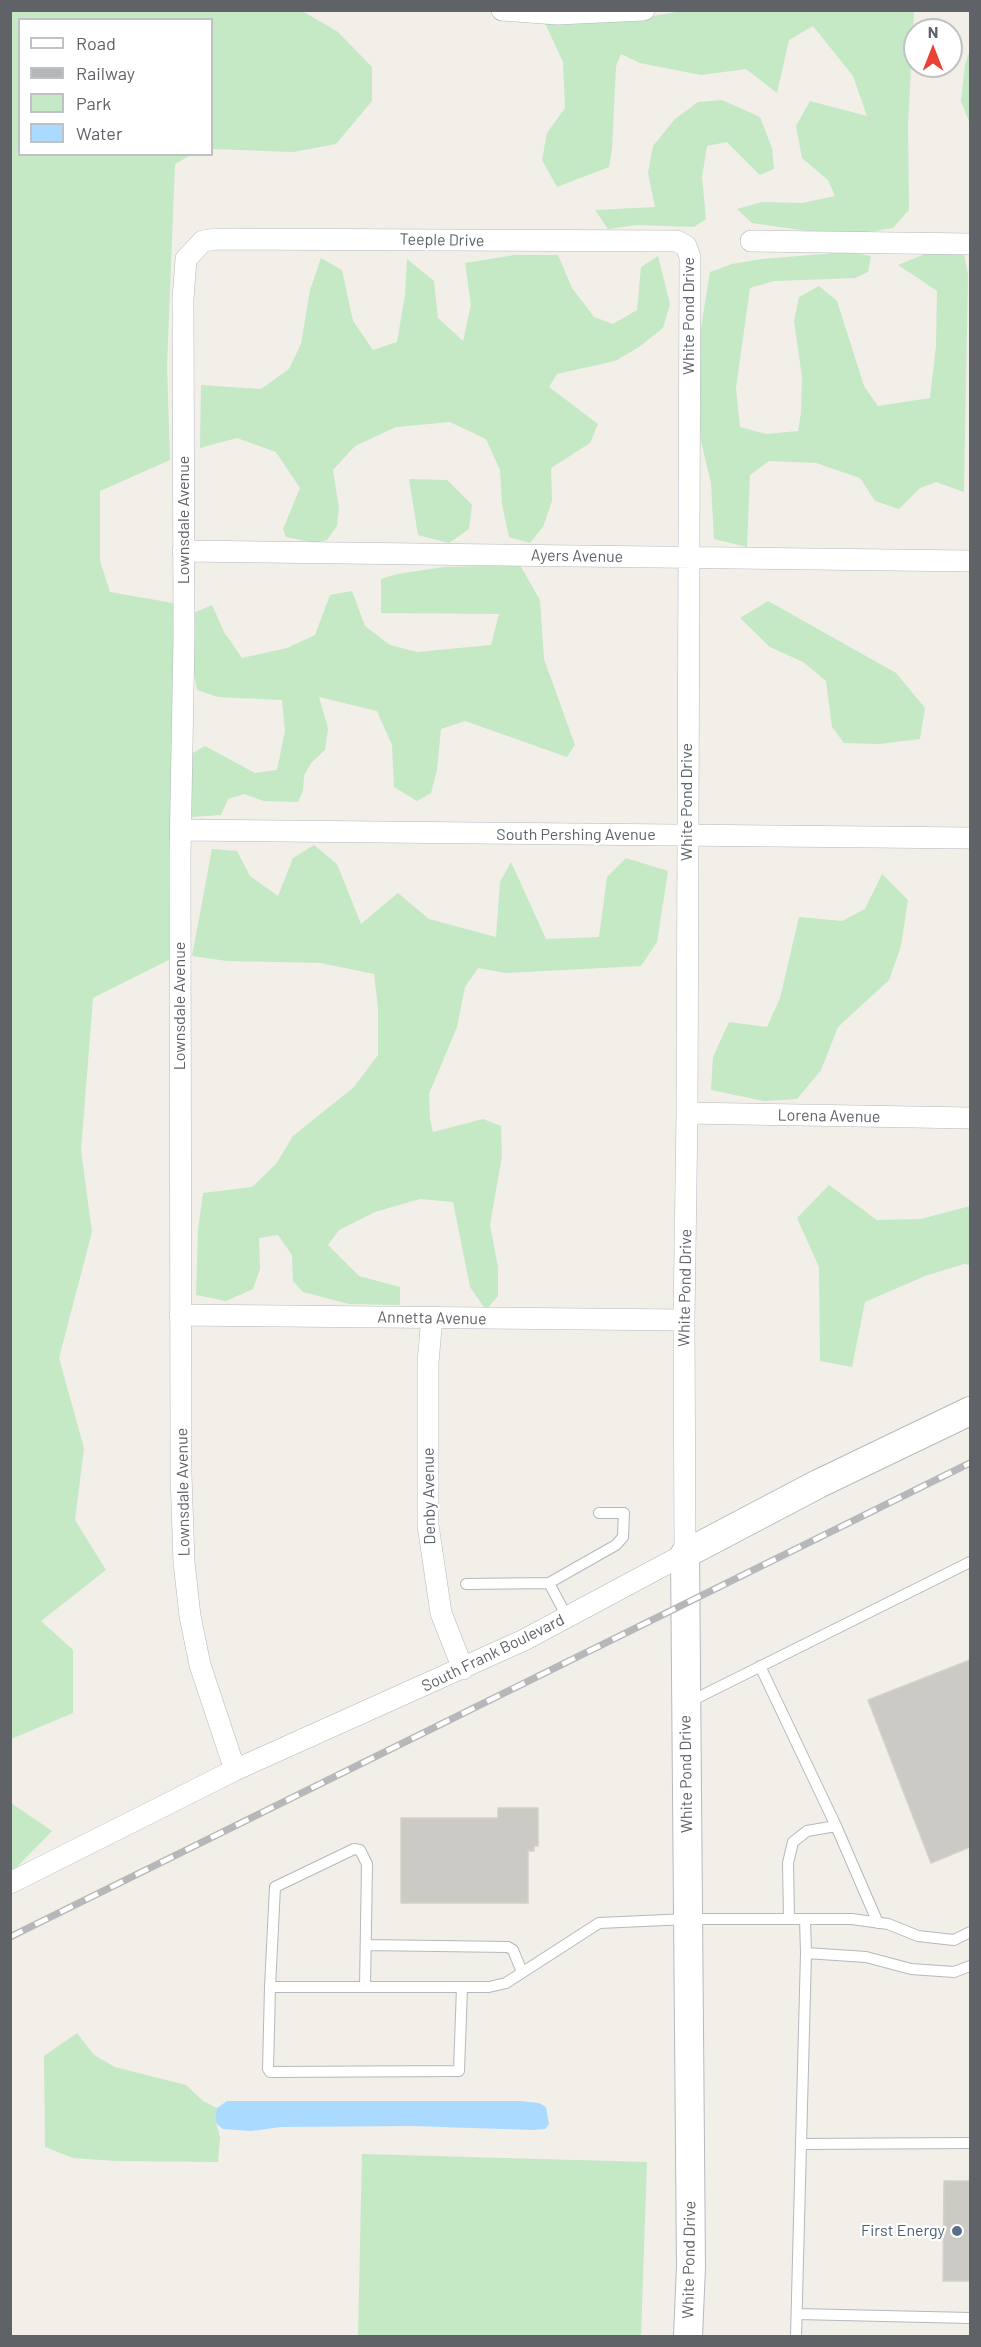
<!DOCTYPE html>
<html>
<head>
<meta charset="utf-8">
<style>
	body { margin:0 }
	#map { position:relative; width:981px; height:2347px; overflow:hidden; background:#f1efe8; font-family:Barlow,sans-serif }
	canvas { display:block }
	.frame { position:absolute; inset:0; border:12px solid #5f6368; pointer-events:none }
	.legend { position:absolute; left:18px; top:18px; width:195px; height:138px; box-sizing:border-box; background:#fff; border:2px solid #bfc1c3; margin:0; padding:8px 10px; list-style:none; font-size:18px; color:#5f6368 }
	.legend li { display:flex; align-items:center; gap:12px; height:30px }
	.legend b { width:30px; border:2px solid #bfc1c3 }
	.north { position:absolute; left:903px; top:18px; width:60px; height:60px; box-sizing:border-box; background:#fff; border:2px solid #bfc1c3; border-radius:50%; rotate:0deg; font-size:16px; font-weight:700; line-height:24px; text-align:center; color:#5f6368 }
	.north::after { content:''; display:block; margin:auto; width:21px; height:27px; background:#ea4335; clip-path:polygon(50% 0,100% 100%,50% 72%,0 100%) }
</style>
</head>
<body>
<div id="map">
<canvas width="981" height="2347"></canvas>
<div class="frame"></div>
<ul class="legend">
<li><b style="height:8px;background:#fff"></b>Road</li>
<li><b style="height:8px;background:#b6b7b8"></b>Railway</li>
<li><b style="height:16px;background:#c5e8c5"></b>Park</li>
<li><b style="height:16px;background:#aadaff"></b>Water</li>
</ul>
<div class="north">N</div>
</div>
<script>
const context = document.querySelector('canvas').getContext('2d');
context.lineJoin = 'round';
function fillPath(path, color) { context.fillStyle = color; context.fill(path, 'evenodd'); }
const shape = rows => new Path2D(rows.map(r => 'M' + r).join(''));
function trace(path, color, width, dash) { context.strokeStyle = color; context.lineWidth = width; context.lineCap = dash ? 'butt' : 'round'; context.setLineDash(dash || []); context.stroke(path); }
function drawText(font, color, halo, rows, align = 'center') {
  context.font = font + ' Barlow,sans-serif'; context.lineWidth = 4.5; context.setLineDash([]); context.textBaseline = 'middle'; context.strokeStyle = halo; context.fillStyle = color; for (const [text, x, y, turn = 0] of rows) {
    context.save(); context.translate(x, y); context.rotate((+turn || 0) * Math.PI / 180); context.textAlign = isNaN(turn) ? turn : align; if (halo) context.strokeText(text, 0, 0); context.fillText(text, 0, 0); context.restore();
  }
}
const green = shape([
	[688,10,914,11,908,124,909,210,893,228,843,236,752,223,737,209,762,202,802,203,835,196,828,180,802,158,796,126,810,101,867,116,853,76,813,26,789,40,777,93,746,69,701,75,640,63,621,54,616,66,612,149,609,167,557,187,542,160,547,133,565,108,563,62,546,25,537,22,550,18,617,22],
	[11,11,302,11,338,32,372,67,372,101,336,144,293,152,212,149,212,20,20,20,20,154,191,155,175,164,167,366,170,460,100,491,100,561,110,592,173,603,173,958,93,998,81,1150,92,1232,59,1358,84,1448,75,1520,106,1570,41,1621,73,1650,73,1713,11,1739],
	[970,50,970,124,961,101,965,64],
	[722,100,760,117,772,148,774,169,760,175,727,142,707,146,702,177,706,219,694,227,636,225,608,229,595,210,655,207,648,173,653,146,675,119,698,102],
	[848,252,871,256,868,272,855,278,774,281,750,288,736,388,740,427,766,434,798,431,801,413,802,377,794,321,799,297,819,286,837,301,864,386,878,406,930,398,936,346,937,291,898,265,925,254,964,254,968,275,964,492,936,482,920,488,899,509,875,501,860,478,816,463,769,461,750,475,747,547,714,539,711,483,701,441,698,401,698,347,710,272,732,264,762,259],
	[515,255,558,255,572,288,594,317,613,324,637,310,641,267,658,256,670,304,663,328,639,347,615,361,557,374,549,387,598,424,590,443,551,468,552,501,543,527,530,543,509,537,502,504,500,470,486,439,450,422,396,427,355,446,333,470,339,508,337,526,327,540,316,543,286,537,283,529,300,488,276,452,237,438,200,448,201,385,261,389,289,369,301,344,310,290,321,258,342,270,353,321,373,350,397,342,405,295,407,259,434,281,438,318,463,341,471,305,465,263],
	[409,479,447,480,472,505,469,529,449,543,418,535],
	[520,565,540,600,544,659,575,745,567,757,465,721,441,729,437,770,431,793,417,801,394,787,392,745,377,711,319,697,328,728,325,750,311,763,304,776,303,791,298,802,264,801,244,794,228,799,221,815,191,817,191,754,205,746,255,773,277,770,285,731,282,700,218,697,197,690,188,641,191,614,212,605,224,632,242,658,287,648,315,635,330,595,352,591,365,626,390,645,417,652,491,645,499,614,381,613,381,579,397,574,444,567],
	[768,601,896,673,925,708,920,739,879,744,844,743,832,727,826,681,803,662,770,647,740,618],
	[314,845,337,864,361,924,398,893,429,919,496,937,500,882,511,862,546,939,599,937,607,877,626,858,668,871,657,942,641,966,505,973,478,968,465,987,457,1027,429,1094,430,1119,433,1132,483,1119,501,1126,502,1156,490,1225,498,1267,498,1296,486,1310,470,1287,453,1202,420,1199,375,1212,339,1230,328,1245,359,1276,400,1287,400,1305,349,1304,303,1292,293,1281,292,1255,278,1235,259,1238,260,1269,253,1289,226,1301,196,1295,198,1230,203,1193,252,1187,276,1164,293,1136,354,1087,378,1055,378,1008,374,974,321,963,227,961,192,956,212,849,237,851,250,876,278,896,293,858],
	[882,874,908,900,901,946,889,980,838,1027,821,1070,797,1099,764,1101,711,1090,713,1057,729,1022,767,1027,780,998,799,917,842,921,865,909],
	[829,1185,877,1220,921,1219,970,1206,970,1265,964,1264,925,1276,865,1302,852,1367,820,1361,819,1267,797,1218],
	[11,1803,52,1831,11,1873],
	[77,2033,94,2055,115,2067,186,2085,203,2101,217,2108,215,2118,220,2137,218,2162,116,2161,73,2158,45,2147,44,2056],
	[362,2154,647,2162,641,2336,358,2336]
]);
const water = shape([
	[227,2101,520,2101,539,2103,546,2107,549,2124,545,2129,533,2130,412,2126,281,2127,251,2131,223,2129,217,2124,215,2118,217,2108]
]);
const building = shape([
	[970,1660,970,1847,931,1863,868,1700,970,1660],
	[498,1808,538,1808,538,1846,534,1846,534,1851,528,1851,528,1903,401,1903,401,1818,498,1818,498,1808],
	[944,2181,970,2181,970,2281,943,2281,944,2181]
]);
const lane = shape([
	[549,1583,567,1617],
	[466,1584,549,1583,616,1545,623,1537,624,1513,599,1513],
	[760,1666,836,1826],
	[689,1702,970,1562],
	[789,1919,788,1863,793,1842,807,1831,836,1826,878,1923],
	[805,1919,806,1953],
	[366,1945,508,1947,513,1950,522,1972],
	[270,1987,268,2069,270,2072,459,2071,462,1987],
	[365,1987,367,1864,360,1850,354,1849,275,1887,270,1987,489,1987,506,1983,599,1923,688,1919,852,1919,888,1924,918,1936,954,1940,970,1932],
	[801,2144,970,2143],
	[797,2314,970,2318],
	[796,2336,806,1953,866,1957,911,1969,954,1972,970,1966]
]);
const street = shape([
	[502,10,557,14,644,10],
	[751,241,970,244],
	[183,551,970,561],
	[182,830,970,838],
	[687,1113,970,1118],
	[180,1315,684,1320],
	[432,1318,428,1362,428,1525,441,1613,463,1669],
	[10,1883,235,1770,524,1640,685,1554,684,1320,687,1113,690,257,686,246,677,241,216,239,203,241,186,259,183,299,184,638,180,855,181,1475,184,1562,190,1616,200,1665,235,1770]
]);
const secondary = shape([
	[688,2336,691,2267,685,1554,818,1484,970,1411]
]);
const rail = shape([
	[10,1937,970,1463]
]);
const markers = [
	[957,2231,6,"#5c6f8a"]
];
const streetNames = [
	["Teeple Drive",442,240,1],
	["White Pond Drive",689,316,-90],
	["Lownsdale Avenue",184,520,-90],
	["Ayers Avenue",577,556,1],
	["White Pond Drive",687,802,-90],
	["South Pershing Avenue",576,835],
	["Lownsdale Avenue",180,1006,-90],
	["Lorena Avenue",829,1116,1],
	["White Pond Drive",685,1288,-89],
	["Annetta Avenue",432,1318,1],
	["Lownsdale Avenue",183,1492,-91],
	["Denby Avenue",429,1496,-91],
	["South Frank Boulevard",493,1653,-26],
	["White Pond Drive",686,1774,-91],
	["White Pond Drive",689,2260,-89]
];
const serviceNames = [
	["First Energy",945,2231]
];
fillPath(green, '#c5e8c5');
fillPath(water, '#aadaff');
fillPath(building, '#cccac5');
trace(building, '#d6d1c6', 1.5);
trace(lane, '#b5b8bc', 12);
trace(street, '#b5b8bc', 22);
trace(secondary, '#b6babf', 30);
trace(lane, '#fff', 10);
trace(street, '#fff', 21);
trace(secondary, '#fff', 28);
trace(rail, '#b6b7b8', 7);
trace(rail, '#fff', 4.5, [14]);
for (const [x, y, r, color] of markers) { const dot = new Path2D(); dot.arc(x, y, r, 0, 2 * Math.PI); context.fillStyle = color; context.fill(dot); trace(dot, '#fff', 2); }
drawText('16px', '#5f6368', '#fff', streetNames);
drawText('16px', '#4e5e75', '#fff', serviceNames, 'right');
</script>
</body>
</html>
